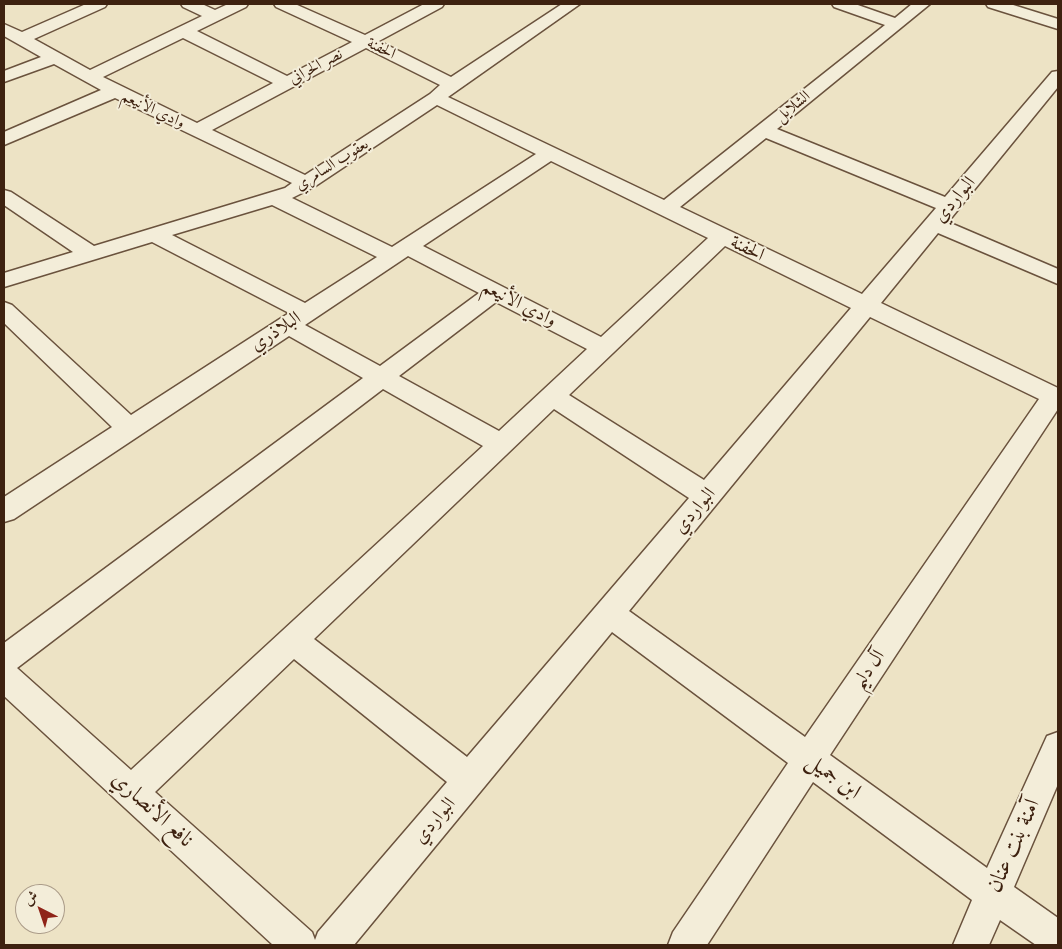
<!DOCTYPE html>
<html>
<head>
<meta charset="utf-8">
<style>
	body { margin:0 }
	#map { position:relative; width:1062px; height:949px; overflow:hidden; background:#ede3c5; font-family:"IM FELL Great Primer",Amiri,serif }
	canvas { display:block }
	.frame { position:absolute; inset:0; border:5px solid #3e2210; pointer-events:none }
	.north { position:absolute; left:15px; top:884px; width:50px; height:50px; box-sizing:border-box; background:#f3edd9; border:1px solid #ab9c89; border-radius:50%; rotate:319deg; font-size:14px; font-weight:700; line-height:20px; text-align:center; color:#3e2210 }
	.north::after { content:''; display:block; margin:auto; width:18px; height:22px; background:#8f2418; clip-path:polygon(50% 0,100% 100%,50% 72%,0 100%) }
</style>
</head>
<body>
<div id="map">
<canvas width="1062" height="949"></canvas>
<div class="frame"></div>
<div class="north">ش</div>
</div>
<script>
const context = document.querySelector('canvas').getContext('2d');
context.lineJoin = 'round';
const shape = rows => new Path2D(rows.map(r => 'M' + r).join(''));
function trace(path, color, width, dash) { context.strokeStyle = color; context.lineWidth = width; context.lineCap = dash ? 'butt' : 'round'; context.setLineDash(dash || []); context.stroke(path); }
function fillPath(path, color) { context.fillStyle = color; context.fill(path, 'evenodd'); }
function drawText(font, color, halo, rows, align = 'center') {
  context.font = font + ' "IM FELL Great Primer",Amiri,serif'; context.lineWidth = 4; context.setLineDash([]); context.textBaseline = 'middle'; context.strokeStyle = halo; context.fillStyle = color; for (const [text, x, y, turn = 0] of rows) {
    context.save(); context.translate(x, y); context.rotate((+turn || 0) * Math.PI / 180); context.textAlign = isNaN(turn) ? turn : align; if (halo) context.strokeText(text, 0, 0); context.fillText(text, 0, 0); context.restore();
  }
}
const minor = shape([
	[86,4,107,4,105,7,34,39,90,70,202,16,183,7,181,4,202,4,215,10,228,4,248,4,246,7,197,31,287,76,352,42,276,7,274,4,295,4,365,35,424,4,444,4,442,7,379,41,451,77,562,4,580,4,448,97,664,200,885,25,834,7,832,4,855,4,895,18,912,4,930,4,777,129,945,197,1052,72,1058,71,1058,87,948,222,1058,269,1058,284,938,233,881,303,1058,388,1058,409,830,755,987,868,1047,736,1058,732,1058,784,1014,887,1058,918,1058,945,1036,945,1000,920,989,945,953,945,972,900,813,782,707,945,668,945,673,932,788,763,612,632,354,945,273,945,4,696,4,643,363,378,289,336,14,519,4,522,4,497,112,427,4,323,4,302,12,305,131,415,289,313,152,242,4,287,4,273,73,252,4,205,4,190,11,192,94,246,285,188,292,183,115,98,4,145,4,132,101,90,54,64,4,82,4,71,41,57,4,36,4,24,22,32,86,4],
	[183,38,273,83,197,123,103,77,183,38],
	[366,48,440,85,430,94,305,175,212,130,366,48],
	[437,105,536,154,392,247,292,198,314,187,437,105],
	[766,138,936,208,862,294,680,207,766,138],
	[551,161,708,238,601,337,423,246,551,161],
	[272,205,377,257,305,303,172,235,272,205],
	[725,246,851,308,704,480,569,395,725,246],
	[408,256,479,293,380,366,305,325,408,256],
	[496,302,587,349,499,431,399,376,496,302],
	[870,317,1039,399,805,737,629,611,870,317],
	[383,389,483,446,131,770,17,668,383,389],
	[554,409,689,498,467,757,314,639,554,409],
	[294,659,447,782,318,932,315,940,312,932,155,792,294,659],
	[986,4,1010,4,1058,19,1058,29,988,7,986,4]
]);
const farStreetnames = [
	["الحفنة",381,49,26],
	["نصر الحراني",316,67,-28],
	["الشلايل",793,107,-39],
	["وادي الأنيعم",153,110,25],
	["يعقوب السامري",332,165,-32]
];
const streetNames = [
	["البواردي",955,200,-50],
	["الحفنة",747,249,26],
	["وادي الأنيعم",519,304,27],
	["البلاذري",276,332,-33],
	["البواردي",695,511,-50],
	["آل دليم",869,670,-56],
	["البواردي",435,821,-50]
];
const nearStreetnames = [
	["ابن جميل",833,777,36],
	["نافع الأنصاري",152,810,42],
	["آمنة بنت عنان",1014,846,-66]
];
trace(minor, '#6a523d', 3);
fillPath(minor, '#f3edd9');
drawText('16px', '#3e2210', '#f3edd9', farStreetnames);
drawText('19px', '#3e2210', '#f3edd9', streetNames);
drawText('22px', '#3e2210', '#f3edd9', nearStreetnames);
</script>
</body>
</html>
